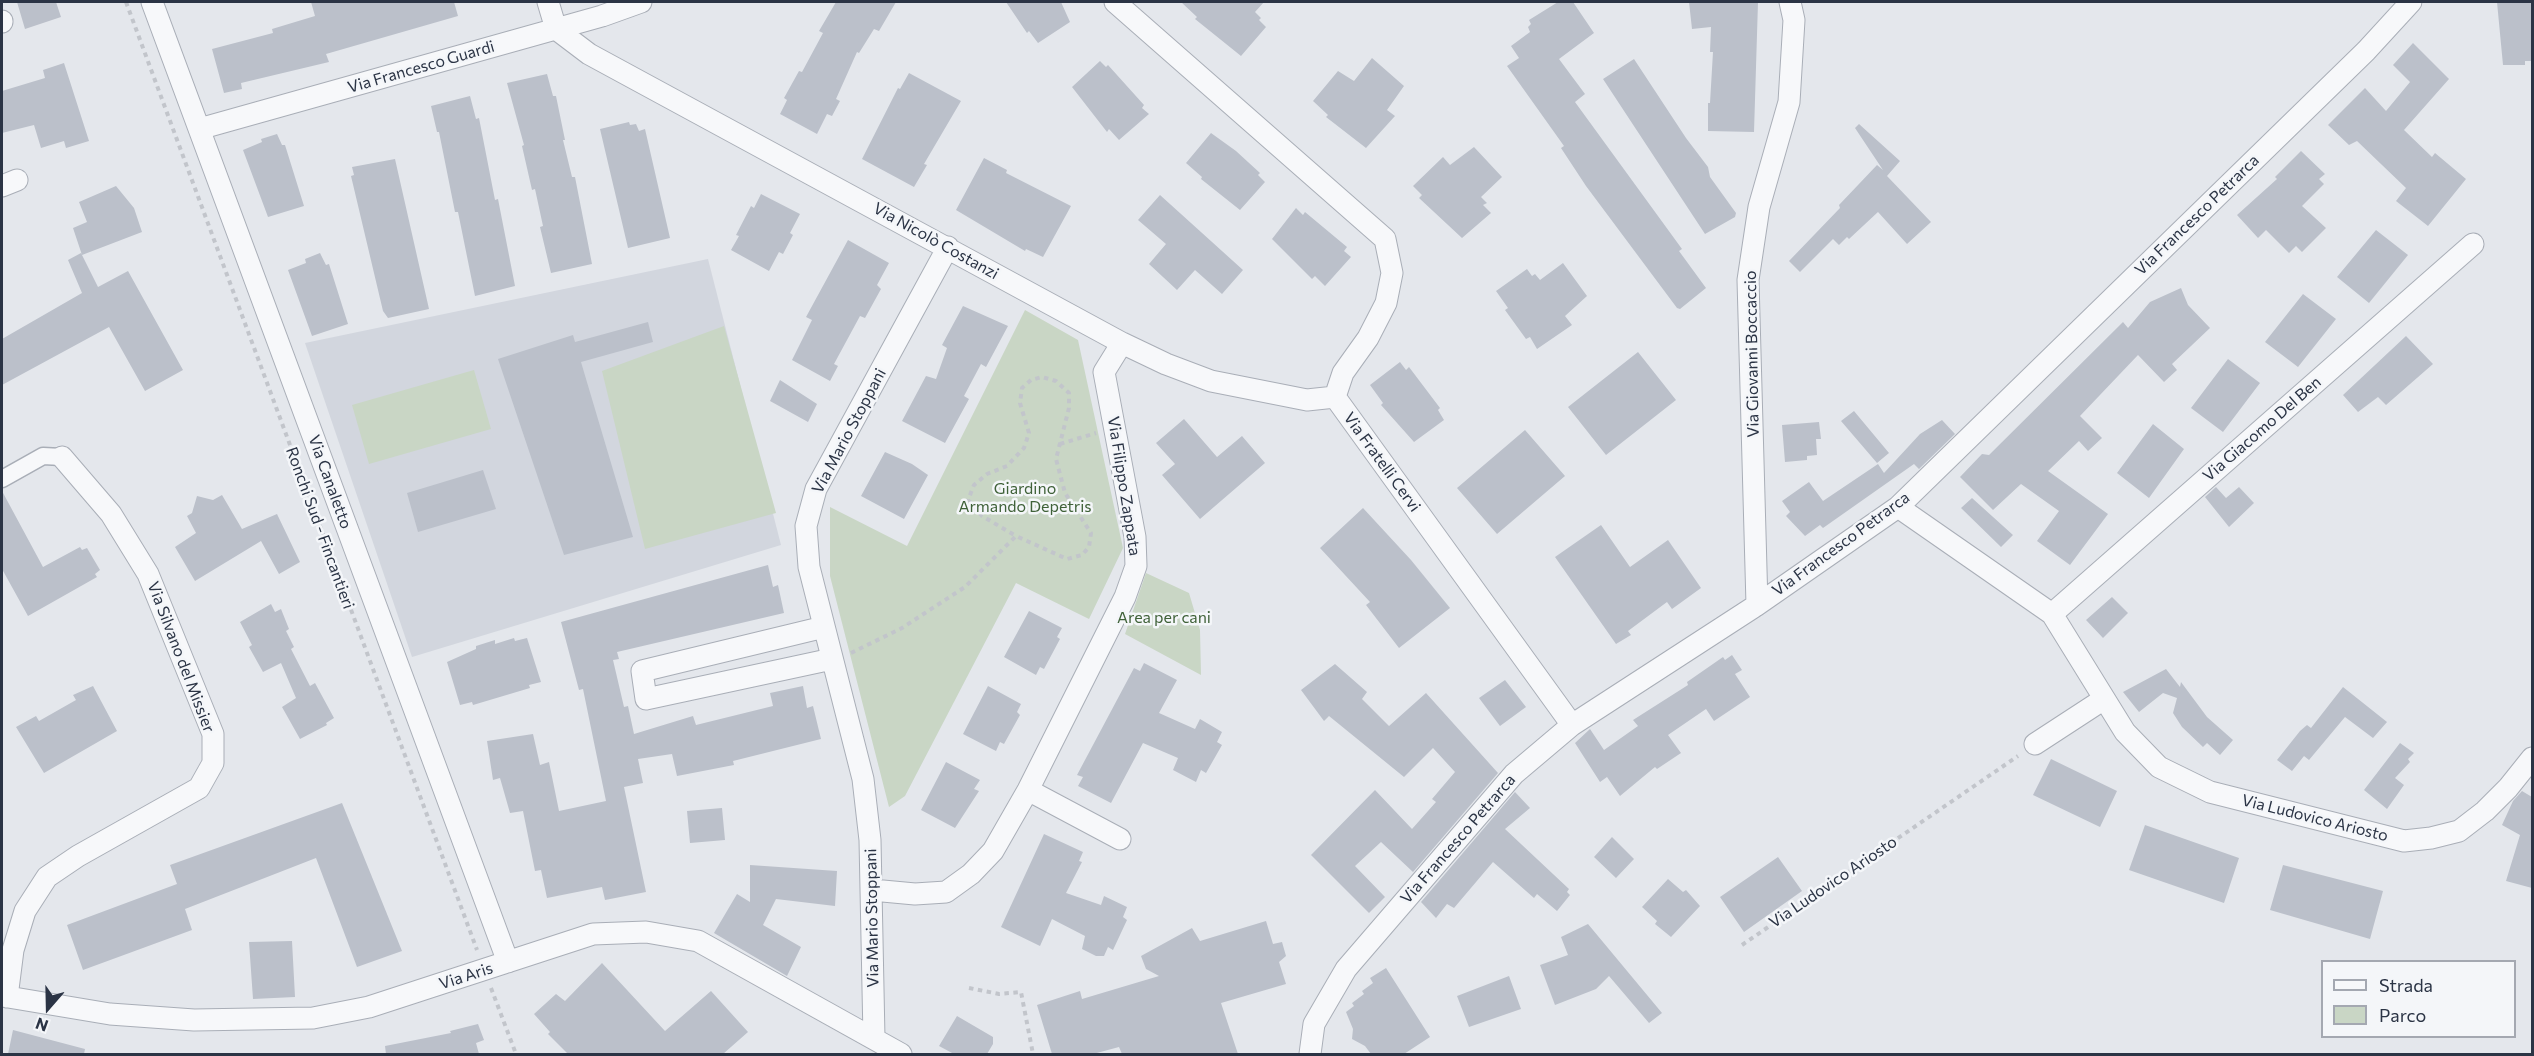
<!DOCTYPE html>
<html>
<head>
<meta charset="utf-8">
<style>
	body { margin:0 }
	#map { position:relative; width:2534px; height:1056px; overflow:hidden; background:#e4e7ec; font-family:Commissioner,sans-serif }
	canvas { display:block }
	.frame { position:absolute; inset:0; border:3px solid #2b3445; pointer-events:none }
	.legend { position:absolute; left:2321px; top:960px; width:195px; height:78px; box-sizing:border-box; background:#f4f6f9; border:2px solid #a4a8b1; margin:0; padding:8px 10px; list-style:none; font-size:18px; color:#2b3445 }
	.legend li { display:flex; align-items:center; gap:12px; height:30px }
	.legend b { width:30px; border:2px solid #a4a8b1 }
	.north { position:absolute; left:18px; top:978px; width:60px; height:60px; -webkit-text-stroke:4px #f4f6f9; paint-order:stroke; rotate:200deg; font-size:16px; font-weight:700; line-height:24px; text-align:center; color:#2b3445 }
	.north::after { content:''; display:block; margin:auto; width:21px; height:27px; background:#2b3445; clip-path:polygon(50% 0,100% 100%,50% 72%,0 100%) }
</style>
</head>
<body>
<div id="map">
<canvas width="2534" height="1056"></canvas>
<div class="frame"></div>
<ul class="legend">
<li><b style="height:8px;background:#f7f8fa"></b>Strada</li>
<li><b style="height:16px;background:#c9d6c5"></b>Parco</li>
</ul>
<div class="north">N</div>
</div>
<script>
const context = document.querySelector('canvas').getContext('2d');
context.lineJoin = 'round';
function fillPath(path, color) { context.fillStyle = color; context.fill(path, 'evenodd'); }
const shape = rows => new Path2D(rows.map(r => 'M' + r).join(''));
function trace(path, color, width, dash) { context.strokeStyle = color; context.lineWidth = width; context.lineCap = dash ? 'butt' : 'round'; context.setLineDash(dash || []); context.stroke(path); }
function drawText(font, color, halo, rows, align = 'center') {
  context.font = font + ' Commissioner,sans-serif'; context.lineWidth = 5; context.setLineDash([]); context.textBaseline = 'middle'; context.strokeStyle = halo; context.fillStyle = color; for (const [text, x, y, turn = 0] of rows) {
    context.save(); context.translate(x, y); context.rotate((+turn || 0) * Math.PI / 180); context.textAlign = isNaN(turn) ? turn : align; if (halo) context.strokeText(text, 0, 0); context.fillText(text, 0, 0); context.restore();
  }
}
const built = shape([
	[708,259,781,545,412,657,305,343]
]);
const green = shape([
	[1025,310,1078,340,1123,548,1089,619,1016,583,905,796,889,807,830,576,830,507,907,546],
	[724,326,776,513,645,549,602,371],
	[474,370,491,429,369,464,352,405],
	[1146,573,1189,593,1200,630,1201,675,1125,634]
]);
const building = shape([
	[17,2,56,2,61,17,25,29],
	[311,2,454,2,458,16,326,54,329,62,241,83,242,89,224,93,212,49,273,33,272,29,315,16],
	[836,2,896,2,879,31,874,29,859,53,857,52,836,99,840,101,832,116,827,114,817,134,780,114,787,100,784,98,799,71,802,72,823,33,819,31],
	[1006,2,1061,2,1070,22,1038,43,1029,31,1027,33],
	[1181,2,1264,2,1255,12,1261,18,1259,20,1266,27,1241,56,1195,19,1197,17],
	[1558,2,1573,2,1594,33,1559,59,1585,94,1575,102,1682,249,1679,251,1706,288,1680,309,1677,308,1586,186,1561,148,1564,146,1507,66,1519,58,1511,46,1530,32,1528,27,1531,24,1529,20],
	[1689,2,1758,2,1754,132,1708,131,1708,103,1710,103,1713,52,1710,52,1711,27,1692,29],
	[2497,2,2532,2,2532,61,2525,61,2525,65,2503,65],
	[2413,43,2449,79,2404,130,2432,157,2435,153,2466,179,2428,226,2396,201,2406,188,2357,141,2349,145,2328,125,2365,88,2386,111,2410,82,2393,65],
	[1372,58,1404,86,1387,110,1395,116,1366,148,1326,117,1328,115,1313,101,1338,71,1354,81],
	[1634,59,1686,138,1708,167,1710,177,1736,213,1735,217,1705,234,1603,79],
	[1100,61,1106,67,1108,65,1144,105,1142,108,1149,114,1119,140,1109,129,1107,132,1072,87],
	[64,63,89,141,66,148,64,141,41,148,34,125,2,133,2,91,45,78,43,70],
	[909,73,961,101,924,164,927,165,914,187,862,159,898,88,900,89],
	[547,74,553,96,556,96,565,140,563,140,572,177,575,177,592,264,551,273,540,227,543,226,535,189,532,190,522,146,524,145,507,83],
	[470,96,476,119,479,118,495,200,498,199,515,286,475,296,458,212,455,212,439,132,437,132,431,106],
	[629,122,630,125,636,124,639,131,645,129,670,238,628,248,600,129],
	[1859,124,1900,161,1887,176,1931,222,1907,244,1878,212,1849,239,1847,237,1839,245,1833,239,1800,272,1789,261,1840,208,1839,205,1877,165,1883,170,1855,128],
	[1211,133,1236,151,1260,173,1258,175,1265,182,1240,210,1201,179,1202,177,1186,163],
	[277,134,282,145,285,145,304,206,268,217,243,150,262,142,261,139],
	[1474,147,1502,177,1481,197,1487,203,1483,205,1491,213,1462,238,1419,198,1422,195,1413,186,1443,157,1450,165],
	[2301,151,2325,174,2319,179,2324,184,2302,206,2326,228,2302,252,2296,246,2289,253,2266,230,2258,238,2237,215,2277,179,2275,177],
	[984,158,1007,170,1006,173,1071,206,1043,257,1026,249,1025,251,956,210],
	[395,159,429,309,388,318,383,311,351,176,354,175,352,167],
	[116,186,134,208,142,232,82,255,73,228,87,222,79,202],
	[761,194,800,214,790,233,793,235,783,254,779,252,769,271,731,250,739,236,736,235,751,206,754,208],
	[1160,195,1243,270,1222,294,1195,270,1177,290,1149,264,1166,244,1138,220],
	[1296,208,1303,215,1305,212,1347,247,1344,251,1351,257,1325,286,1315,276,1312,279,1272,239],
	[2376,230,2408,255,2369,303,2337,277],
	[848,240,889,263,877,285,881,289,865,318,860,316,834,364,838,366,830,381,792,360,812,320,806,317],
	[81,253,98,287,128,271,183,370,145,391,109,327,2,385,2,339,82,293,68,260],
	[320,253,326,265,329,264,348,324,312,336,288,270,306,263,305,259],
	[1563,263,1587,296,1565,316,1572,325,1537,349,1530,337,1526,339,1505,310,1508,308,1496,291,1527,269,1532,276,1535,274,1540,280],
	[2181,288,2188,305,2210,328,2172,364,2177,370,2164,382,2138,355,2080,416,2102,438,2088,451,2079,441,2048,471,2108,514,2070,565,2037,541,2059,511,2021,484,1993,510,1960,477,1982,454,1989,455,2123,322,2128,328,2150,302],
	[2303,294,2336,319,2298,367,2265,342],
	[963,306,1008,326,986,367,981,364,964,396,969,399,945,443,902,421,926,376,936,379,947,348,942,345],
	[648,322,653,342,581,362,633,537,564,555,498,359,573,335,575,342],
	[2406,336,2433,364,2386,405,2378,397,2358,412,2343,395],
	[1638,352,1676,400,1606,455,1568,407],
	[2228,359,2260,383,2223,432,2191,408],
	[1400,362,1406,370,1409,367,1440,408,1438,410,1444,420,1414,442,1381,405,1383,403,1370,385],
	[780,380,817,404,808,422,770,401],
	[1854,411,1889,453,1877,463,1841,421],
	[1184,419,1217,457,1242,436,1265,463,1200,519,1162,475,1175,464,1156,443],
	[1942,420,1955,434,1919,469,1914,464,1823,528,1820,525,1805,536,1786,516,1790,512,1782,501,1809,482,1823,501,1878,464,1884,473,1920,434],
	[1819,422,1821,439,1816,439,1817,455,1807,456,1807,460,1785,462,1782,425],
	[2153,424,2184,449,2149,498,2117,473],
	[1525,430,1565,476,1497,534,1457,488],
	[885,452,912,464,928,475,904,519,861,496],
	[483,470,496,509,418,532,407,493],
	[2216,487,2226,498,2239,487,2254,503,2229,527,2205,497],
	[2,491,43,567,80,547,82,550,87,548,100,570,95,574,97,577,28,616,2,569],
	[222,495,242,529,277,514,300,562,279,574,261,541,195,581,175,547,196,533,187,516,192,513,197,496,213,500],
	[1972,498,2013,535,2001,547,1961,508],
	[1363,508,1411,560,1450,608,1399,648,1366,605,1370,602,1320,548],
	[1601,525,1630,567,1668,540,1701,588,1672,609,1667,602,1628,631,1631,635,1616,644,1555,557],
	[768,565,773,587,778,585,784,613,617,652,619,659,613,660,624,707,628,706,634,734,693,716,696,725,773,706,770,693,803,686,807,708,813,706,821,739,733,761,734,765,677,776,672,754,638,759,643,783,624,787,646,892,605,900,602,887,547,898,541,870,535,871,523,811,510,813,500,778,493,780,487,741,533,734,540,765,549,762,559,811,606,801,583,689,579,690,561,622],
	[2112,597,2128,613,2103,638,2086,620],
	[271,604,275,612,281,609,289,629,286,631,294,647,291,649,310,686,315,683,334,718,326,723,327,725,300,739,282,707,296,698,281,663,263,672,249,647,252,645,240,622],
	[1029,611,1062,628,1057,637,1060,639,1044,669,1040,667,1036,675,1004,657],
	[514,638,515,641,527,638,541,682,529,685,530,688,473,705,472,702,460,705,447,662,476,649,476,646,495,640,495,644],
	[1732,655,1742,670,1735,674,1750,697,1714,721,1706,709,1668,735,1681,753,1657,769,1655,767,1620,796,1607,777,1600,782,1575,743,1590,729,1604,750,1638,726,1633,720,1688,685,1687,682,1723,657,1725,660],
	[1144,663,1177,680,1159,713,1195,729,1200,719,1222,732,1217,742,1222,745,1206,773,1201,770,1196,782,1173,770,1178,758,1143,743,1111,803,1078,786,1083,777,1077,775,1134,668,1140,671],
	[1335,664,1367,692,1362,699,1389,726,1426,693,1498,773,1413,872,1381,842,1355,866,1385,897,1369,913,1311,855,1375,790,1412,829,1436,802,1432,799,1455,772,1433,748,1404,777,1329,716,1324,721,1301,690],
	[2166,669,2180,687,2181,682,2207,717,2233,740,2220,755,2207,743,2203,747,2182,727,2173,713,2177,698,2163,693,2139,712,2123,692],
	[1505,680,1526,707,1500,726,1479,698],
	[93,686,117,731,44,773,16,727,36,716,39,721,76,700,73,695],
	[988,686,1021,704,1017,712,1020,715,1004,744,1000,742,996,751,963,734],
	[2343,687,2387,722,2373,738,2345,717,2309,760,2304,756,2292,771,2277,760,2300,731,2307,725,2311,728],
	[2400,743,2414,753,2408,759,2410,762,2395,778,2404,785,2387,809,2364,790],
	[2051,759,2117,791,2100,827,2033,795],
	[946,762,980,780,974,789,979,791,955,828,921,810],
	[2522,791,2532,797,2532,888,2506,881,2520,835,2502,825,2513,801],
	[1515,792,1530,808,1505,829,1569,889,1567,892,1570,895,1557,911,1537,894,1534,898,1493,862,1454,908,1447,904,1436,918,1421,902],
	[342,803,402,951,357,967,316,858,185,909,192,930,83,970,67,925,177,884,170,865],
	[722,808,725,840,690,843,687,811],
	[2145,825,2239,858,2224,903,2129,870],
	[1044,834,1083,852,1079,861,1082,862,1066,893,1101,905,1104,896,1127,907,1123,917,1127,920,1113,950,1108,947,1104,956,1096,956,1082,949,1085,936,1052,919,1040,946,1001,927],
	[1612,837,1634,859,1616,878,1594,857],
	[1778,857,1802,891,1744,932,1720,897],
	[750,865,837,871,835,906,776,899,763,925,801,947,787,976,714,933,737,894,750,902],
	[2283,865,2383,891,2370,939,2270,910],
	[1668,879,1683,892,1686,890,1700,906,1671,937,1655,924,1657,921,1642,907],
	[1266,921,1273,944,1282,942,1286,956,1279,962,1286,984,1221,1003,1238,1054,1122,1054,1119,1047,1093,1054,1052,1054,1037,1005,1080,991,1082,999,1159,976,1146,969,1141,956,1192,928,1200,941],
	[1588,924,1662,1013,1649,1023,1609,976,1596,989,1555,1005,1540,965,1568,955,1561,937],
	[292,941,295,997,253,999,249,942],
	[602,963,665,1031,711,991,748,1032,723,1054,568,1054,548,1034,550,1032,534,1014,556,994,565,1001],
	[1386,968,1430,1037,1404,1054,1371,1054,1365,1046,1352,1039,1353,1029,1346,1012,1354,1006,1352,1003,1364,994,1362,991,1373,983,1370,978],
	[1509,976,1521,1009,1469,1027,1457,996],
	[957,1016,993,1037,993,1044,987,1054,954,1054,939,1046],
	[478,1024,484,1040,476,1043,479,1054,386,1054,385,1046,451,1033,450,1031],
	[13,1030,85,1049,84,1054,8,1054]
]);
const path = shape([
	[126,2,477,950],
	[1060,444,1096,433],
	[851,653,902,628,965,587,1016,536,982,516,968,500,974,485,987,474,1007,466,1024,448,1029,433,1020,403,1022,388,1031,380,1042,377,1056,381,1069,393,1069,408,1056,459,1065,493,1091,533,1089,547,1082,555,1067,559,1016,536],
	[1742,945,2018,756],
	[491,988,516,1054],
	[969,988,999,994,1021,992,1033,1054]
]);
const pedestrian = shape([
	[2,479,43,456,62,457]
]);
const minor = shape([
	[152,2,508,962],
	[548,2,556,29,589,54,1122,343,1166,364,1211,381,1307,400,1335,397],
	[1115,2,1385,239,1392,273,1386,303,1368,338,1343,373,1335,397,1572,725],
	[2,21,2,22],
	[199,129,602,16,641,2],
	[2,186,17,180],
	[1898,507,2052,614,2125,732,2159,767,2210,792,2404,841,2431,838,2459,831,2485,811,2508,788,2532,758],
	[1757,605,1748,280,1759,207,1789,102,1794,20,1790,2],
	[2052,614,2473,244],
	[824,627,642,671,646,699,832,659],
	[2035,744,2104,699],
	[1028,790,1120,839],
	[872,890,915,894,946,892,971,874,993,851,1028,790,1125,597,1136,566,1135,537,1104,372,1122,343],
	[2,996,110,1014,194,1020,313,1018,369,1007,593,934,646,932,698,941,901,1054],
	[7,997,13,950,25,911,47,877,78,856,199,788,213,763,213,734,148,574,111,514,62,457],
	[874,1038,870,840,863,779,809,567,806,526,816,489,948,247],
	[1310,1054,1314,1024,1346,969,1514,774,1572,725,1757,605,1898,507,2366,51,2411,2]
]);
const streetNames = [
	["Via Francesco Guardi",421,67,-16],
	["Via Francesco Petrarca",2197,215,-44],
	["Via Nicolò Costanzi",936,241,29],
	["Via Giovanni Boccaccio",1752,354,-91],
	["Via Giacomo Del Ben",2262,429,-41],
	["Via Mario Stoppani",849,431,-62],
	["Via Fratelli Cervi",1382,462,54],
	["Via Canaletto",330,482,70],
	["Via Filippo Zappata",1124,486,81],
	["Ronchi Sud - Fincantieri",320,528,70],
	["Via Francesco Petrarca",1841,544,-36],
	["Via Silvano del Missier",181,657,69],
	["Via Ludovico Ariosto",2315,818,14],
	["Via Francesco Petrarca",1458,839,-49],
	["Via Ludovico Ariosto",1833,882,-34],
	["Via Mario Stoppani",872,918,-91],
	["Via Aris",466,976,-18]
];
const parkNames = [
	["Giardino",1025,489],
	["Armando Depetris",1025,507],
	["Area per cani",1164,618]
];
fillPath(built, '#d2d6de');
fillPath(green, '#c9d6c5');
fillPath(building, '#bbc0ca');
trace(pedestrian, '#a9aeb7', 19);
trace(minor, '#a9aeb7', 23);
trace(path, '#c2c5cb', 4, [4.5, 4.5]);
trace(pedestrian, '#f7f8fa', 16);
trace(minor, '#f7f8fa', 21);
drawText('16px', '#2b3445', '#f4f6f9', streetNames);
drawText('16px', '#3f6138', '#f4f6f9', parkNames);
</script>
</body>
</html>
